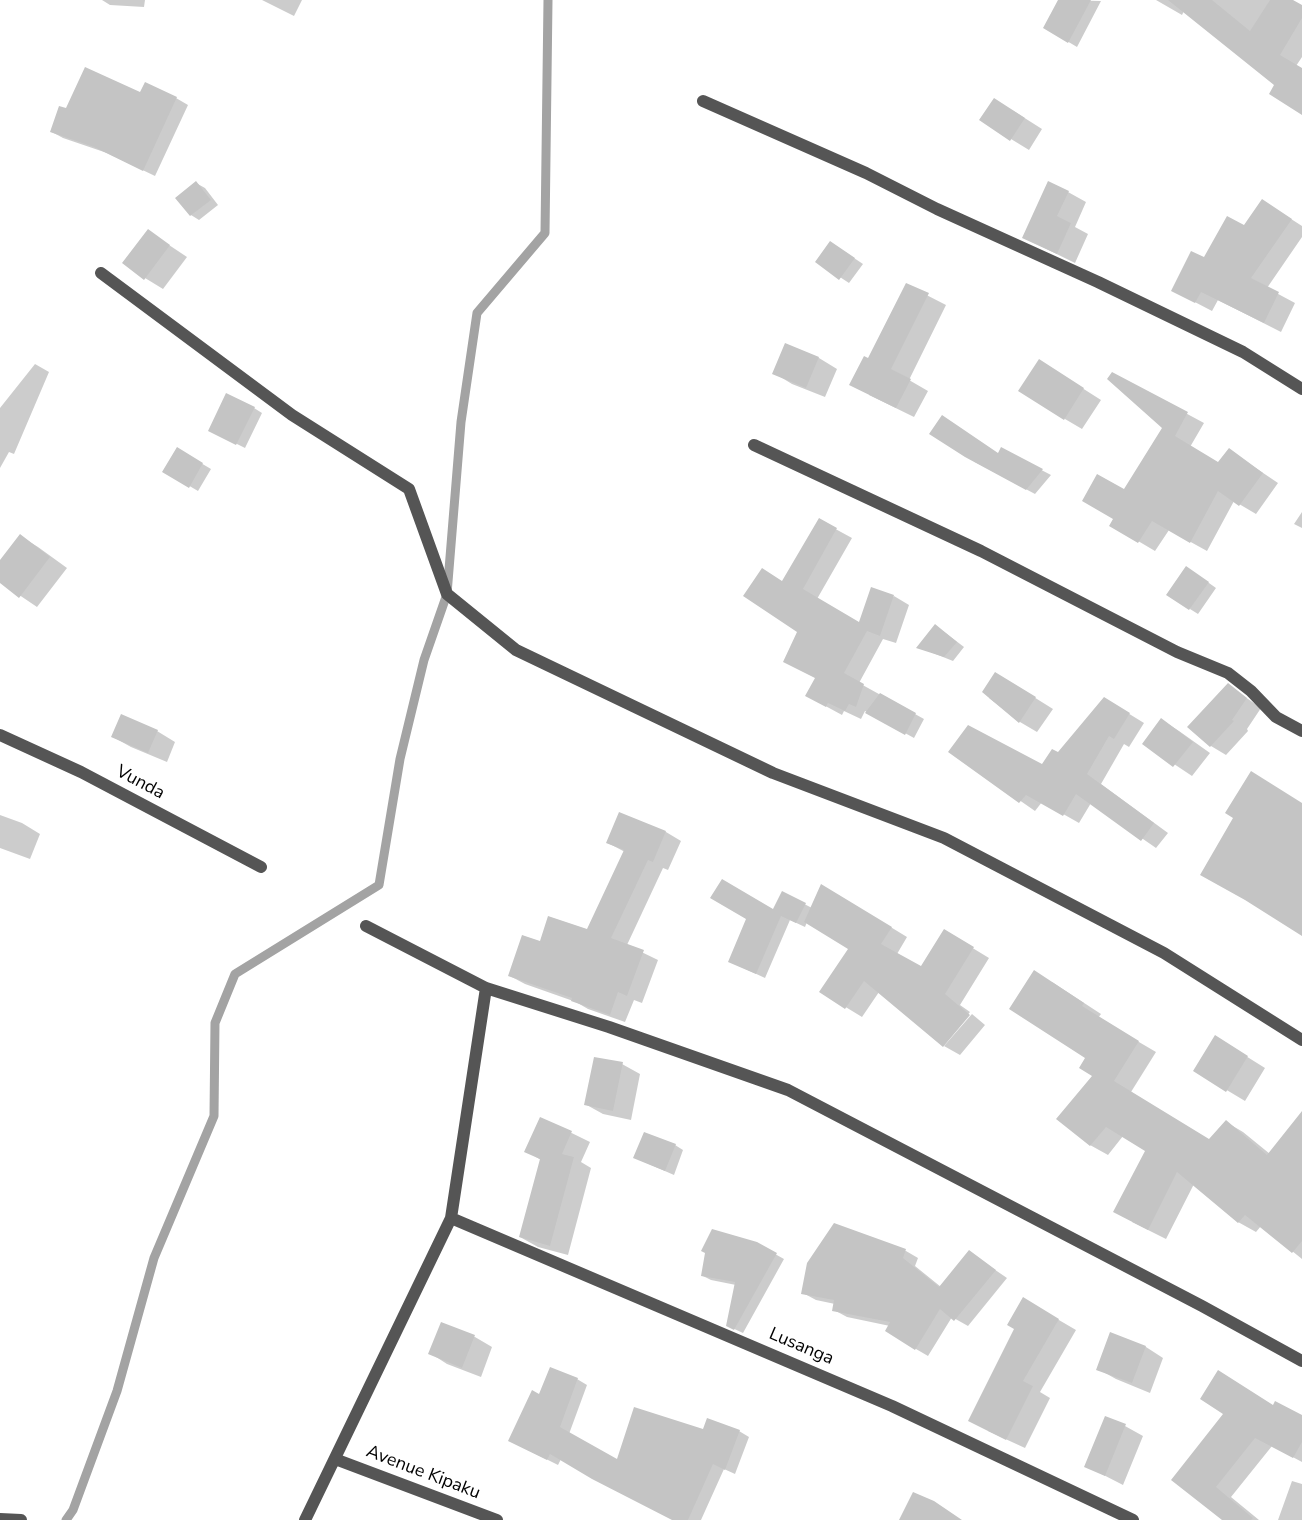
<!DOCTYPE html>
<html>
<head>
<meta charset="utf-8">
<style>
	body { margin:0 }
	canvas { display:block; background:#fff }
</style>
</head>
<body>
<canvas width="1302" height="1520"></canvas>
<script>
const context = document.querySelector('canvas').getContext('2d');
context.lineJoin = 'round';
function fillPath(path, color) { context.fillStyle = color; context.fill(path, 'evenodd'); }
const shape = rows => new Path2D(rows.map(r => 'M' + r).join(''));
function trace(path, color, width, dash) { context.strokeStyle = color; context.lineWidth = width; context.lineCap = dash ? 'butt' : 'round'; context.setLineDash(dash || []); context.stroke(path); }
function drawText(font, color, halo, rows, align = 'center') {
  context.font = font + ' "Nunito Sans",sans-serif'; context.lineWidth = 6; context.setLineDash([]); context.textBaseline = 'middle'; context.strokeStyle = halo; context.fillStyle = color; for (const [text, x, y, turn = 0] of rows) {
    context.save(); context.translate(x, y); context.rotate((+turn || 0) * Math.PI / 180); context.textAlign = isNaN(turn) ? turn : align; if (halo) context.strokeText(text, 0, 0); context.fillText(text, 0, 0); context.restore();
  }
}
const shadow = shape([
	[102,0,145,0,144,7,110,5],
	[262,0,302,0,294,16],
	[1059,0,1101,1,1077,47,1045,28],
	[1156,0,1290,0,1302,7,1302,57,1296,66,1302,69,1302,113,1276,85,1184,11,1182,15],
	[140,95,176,98,188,105,155,176,107,153,63,138,52,132,67,110],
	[1012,110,1042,129,1029,150,1011,139],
	[196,183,205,188,218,205,199,220,191,215],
	[1068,192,1086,202,1075,227,1088,234,1075,263,1024,238],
	[1263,201,1302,226,1302,237,1267,288,1295,303,1281,332,1218,300,1212,311,1189,299,1205,259,1245,227],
	[148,231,187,257,163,289,145,278],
	[839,248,863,264,849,283,817,262],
	[907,285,946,305,909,380,928,391,914,417,869,395,869,360],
	[786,345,819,358,837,369,825,397,792,384,774,373],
	[35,364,49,372,14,454,9,452,0,468,0,408],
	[1057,372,1101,400,1082,429,1065,419],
	[1113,374,1204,423,1190,447,1219,464,1229,450,1278,483,1256,514,1234,501,1207,551,1169,530,1155,551,1111,525,1125,491,1164,428],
	[254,408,262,413,245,448,219,435],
	[177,449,211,469,198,491,164,471],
	[1001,449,1051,475,1035,494,975,462,999,454],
	[1302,512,1302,528,1294,524],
	[819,520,852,538,817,599,860,624,894,596,909,605,896,643,883,639,859,683,924,719,914,738,865,711,861,719,844,711,842,715,807,696,816,678,785,662,799,631,783,582],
	[20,536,38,547,67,568,37,607,0,582,0,562],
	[1195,573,1216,588,1198,614,1190,609],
	[943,631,964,647,953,661,918,647],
	[1013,684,1053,709,1037,732,1020,722,989,698],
	[1228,685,1261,708,1247,729,1248,731,1226,755,1211,746,1189,727],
	[1105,699,1144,723,1129,747,1124,744,1101,784,1168,833,1156,848,1091,803,1079,823,1042,802,1035,811,950,752,1042,766,1058,754],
	[1162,720,1179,731,1210,753,1192,776,1144,744],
	[157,731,175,742,167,762,131,747,113,737],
	[620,814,666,832,681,841,668,870,663,868,627,945,658,960,642,1003,634,1000,625,1022,588,1009,576,1002,525,984,510,976,541,943,587,931,625,852,608,843],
	[0,815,22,823,40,834,30,859,0,848],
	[783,893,812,908,838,895,907,937,897,954,922,968,961,941,989,958,960,1005,970,1012,943,1045,879,992,862,1017,821,992,850,948,807,922,805,927,790,920,765,978,739,966,774,911],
	[1052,982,1101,1014,1098,1018,1156,1052,1131,1092,1210,1141,1226,1122,1243,1132,1270,1154,1302,1129,1302,1259,1261,1226,1256,1232,1238,1222,1194,1184,1166,1239,1132,1222,1147,1150,1123,1136,1108,1155,1090,1145,1094,1075],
	[972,1014,985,1025,960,1055,944,1046],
	[1233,1048,1265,1068,1245,1101,1195,1071],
	[622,1064,640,1074,631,1120,603,1114,585,1104],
	[541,1118,590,1142,581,1162,591,1168,568,1255,538,1247,520,1237,541,1160,526,1151],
	[675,1145,683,1150,674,1175,635,1158],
	[835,1225,906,1251,918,1258,915,1266,941,1287,969,1252,1007,1278,968,1326,952,1317,928,1356,916,1349,890,1326,847,1317,834,1310,835,1304,816,1300,803,1293],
	[757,1244,784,1259,743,1333,728,1326,736,1285,711,1280,703,1276],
	[1023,1299,1076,1330,1040,1392,1050,1398,1025,1448,988,1431],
	[441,1324,475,1337,492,1347,481,1377,447,1364,430,1353],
	[1111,1334,1146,1347,1163,1358,1150,1393,1116,1379,1098,1369],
	[577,1379,587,1385,569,1434,618,1462,739,1431,749,1437,735,1474,724,1469,701,1520,674,1520,561,1459,558,1465,520,1446,540,1396],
	[1274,1406,1302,1417,1302,1462,1272,1446,1231,1497,1259,1520,1224,1520,1173,1480],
	[1125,1426,1143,1436,1123,1485,1086,1466],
	[1292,1481,1302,1484,1302,1520,1278,1520]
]);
const stream = shape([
	[66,1520,73,1510,117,1391,154,1258,214,1116,215,1023,235,974,379,885,400,759,424,660,447,594,461,422,477,313,545,233,548,0]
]);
const building = shape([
	[1058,0,1091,0,1068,43,1043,28],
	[1168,0,1212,0,1250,31,1270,0,1293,0,1302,5,1302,18,1280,55,1302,68,1302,115,1269,94,1274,85],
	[85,67,140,92,145,82,177,97,143,171,94,147,50,132,59,106,66,108],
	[994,98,1025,118,1010,141,979,120],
	[196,181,211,200,190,216,175,198],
	[1048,181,1069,191,1057,216,1071,223,1057,254,1022,238],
	[1262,199,1292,219,1251,278,1279,292,1264,323,1201,292,1195,303,1171,291,1191,251,1204,257,1227,216,1244,225],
	[148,229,170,245,144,280,122,263],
	[830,241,855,258,839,280,815,262],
	[906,283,929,293,891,369,911,379,896,408,849,385,864,356,868,358],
	[785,343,819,357,806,388,772,374],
	[1039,359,1084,388,1064,420,1018,391],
	[1112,372,1188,412,1175,436,1218,462,1229,448,1263,473,1239,506,1218,491,1190,543,1152,521,1138,543,1109,526,1113,519,1082,501,1097,474,1124,489,1162,428,1107,379],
	[226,393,255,407,236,445,208,431],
	[942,415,998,453,1001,447,1043,469,1026,490,965,457,929,434],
	[177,447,203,463,189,488,162,472],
	[819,518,837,528,803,589,859,622,871,587,894,595,880,636,867,631,844,673,864,684,856,707,849,704,845,711,828,703,826,707,805,696,815,678,783,662,797,632,743,596,762,568,782,581],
	[20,534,50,557,19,598,0,583,0,560],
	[1186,566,1209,582,1189,610,1166,595],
	[935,624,957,642,944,657,916,648],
	[995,672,1036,697,1019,723,982,692],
	[1228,683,1247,698,1232,720,1234,721,1210,747,1187,727],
	[880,693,916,713,905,735,865,713],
	[1104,697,1130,713,1114,739,1109,736,1087,774,1154,823,1141,841,1076,794,1063,816,1026,795,1019,803,948,752,968,725,1042,764,1052,749,1058,752],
	[121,714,158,730,148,753,111,737],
	[1161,718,1193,742,1173,767,1142,744],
	[1251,771,1302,803,1302,936,1245,900,1200,875,1233,818,1225,813],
	[619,812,666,831,653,862,648,860,611,938,644,950,627,996,618,992,610,1015,571,1001,572,998,508,976,522,935,540,941,548,916,587,929,624,850,606,843],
	[722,879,773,909,782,891,806,903,796,923,781,916,756,974,728,962,746,919,710,898],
	[821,884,892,927,881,944,921,966,944,929,974,947,945,994,970,1015,943,1047,864,981,845,1009,819,992,848,949,804,922],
	[1034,970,1084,1003,1082,1006,1139,1041,1114,1081,1209,1139,1226,1120,1267,1155,1302,1111,1302,1241,1292,1253,1245,1215,1238,1223,1177,1172,1148,1230,1113,1212,1145,1151,1106,1127,1090,1146,1056,1119,1092,1076,1079,1068,1085,1058,1009,1009],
	[1215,1035,1248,1056,1226,1092,1193,1071],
	[594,1057,623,1062,613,1111,584,1105],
	[540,1117,572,1131,562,1154,574,1157,550,1246,519,1237,540,1159,524,1152],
	[644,1132,676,1144,665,1171,633,1158],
	[834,1223,906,1249,903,1258,939,1287,969,1250,996,1270,954,1321,940,1309,915,1350,885,1331,890,1322,832,1311,834,1300,801,1294,807,1263],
	[712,1229,757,1242,777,1253,734,1330,726,1326,735,1282,701,1276,705,1253,701,1251],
	[1023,1297,1059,1319,1023,1381,1033,1386,1006,1440,968,1421,1014,1329,1007,1325],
	[441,1322,475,1335,462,1368,428,1354],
	[1110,1332,1146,1346,1132,1383,1096,1370],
	[550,1367,578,1378,560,1427,617,1459,634,1407,703,1429,707,1418,740,1430,725,1470,713,1464,688,1520,672,1520,592,1479,550,1454,547,1460,508,1441,532,1390,539,1394],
	[1218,1370,1273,1405,1275,1401,1302,1415,1302,1442,1293,1458,1255,1438,1216,1487,1253,1518,1251,1520,1222,1520,1171,1480,1223,1414,1200,1399],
	[1105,1416,1126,1424,1105,1476,1084,1467],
	[913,1492,934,1501,962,1520,899,1520]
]);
const minor = shape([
	[703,101,866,173,937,209,1098,282,1243,352,1302,389],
	[101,273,292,415,409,489,447,594,516,650,773,773,944,838,1164,953,1302,1040],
	[754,445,981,551,1177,652,1228,673,1251,691,1276,717,1302,731],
	[0,735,81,772,261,867],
	[366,926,486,988,609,1027,788,1090,1202,1306,1302,1361],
	[451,1218,892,1406,1133,1520],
	[335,1459,497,1520],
	[0,1519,21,1520],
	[305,1520,451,1218,486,988]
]);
const streetNames = [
	["Vunda",140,783,28],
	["Lusanga",801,1347,23],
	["Avenue Kipaku",423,1473,21]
];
fillPath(shadow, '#0003');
trace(stream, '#a3a3a3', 9);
fillPath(building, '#c4c4c4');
trace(minor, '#555', 12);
drawText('18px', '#000', '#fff', streetNames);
</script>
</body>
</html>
